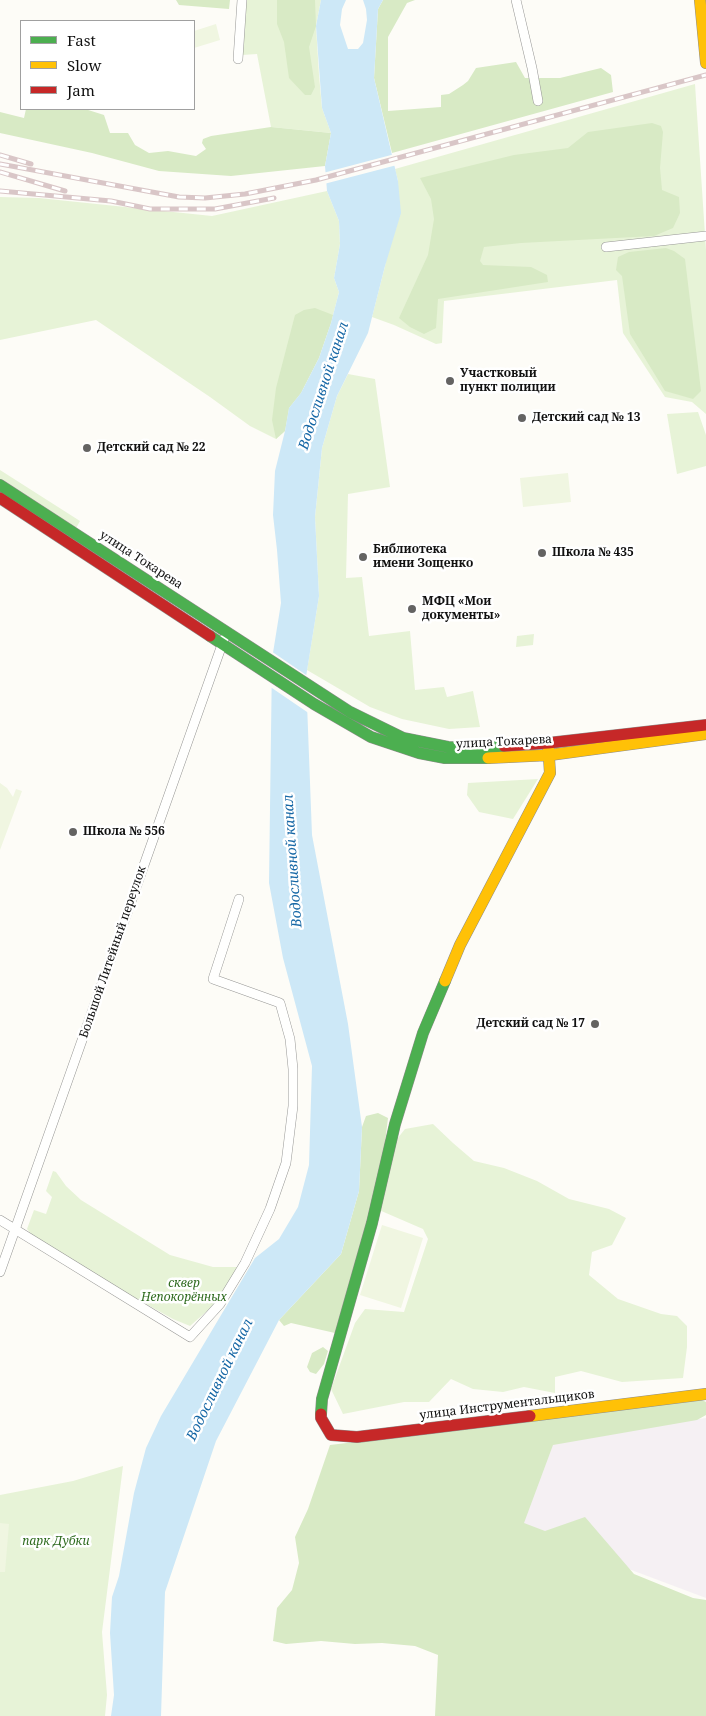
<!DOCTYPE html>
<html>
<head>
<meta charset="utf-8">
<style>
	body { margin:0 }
	#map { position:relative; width:706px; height:1716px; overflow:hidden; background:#fdfcf7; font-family:"Noto Serif",serif }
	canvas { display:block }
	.legend { position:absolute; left:20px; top:20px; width:175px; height:90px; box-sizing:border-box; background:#fff; border:1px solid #a0a0a0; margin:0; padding:6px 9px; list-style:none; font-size:15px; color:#111 }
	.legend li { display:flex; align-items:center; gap:10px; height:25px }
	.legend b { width:25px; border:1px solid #a0a0a0 }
</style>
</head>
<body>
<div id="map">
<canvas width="706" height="1716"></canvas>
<ul class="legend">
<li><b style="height:6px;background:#4caf50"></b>Fast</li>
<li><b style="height:6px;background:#ffc107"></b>Slow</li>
<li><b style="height:6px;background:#c62828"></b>Jam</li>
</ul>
</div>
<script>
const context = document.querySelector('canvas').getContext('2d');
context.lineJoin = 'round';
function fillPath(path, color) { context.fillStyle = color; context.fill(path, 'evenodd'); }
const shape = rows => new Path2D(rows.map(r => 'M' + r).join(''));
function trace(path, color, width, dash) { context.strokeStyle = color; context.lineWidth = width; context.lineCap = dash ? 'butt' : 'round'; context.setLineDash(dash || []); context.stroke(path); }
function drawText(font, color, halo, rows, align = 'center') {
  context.font = font + ' "Noto Serif",serif'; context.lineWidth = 5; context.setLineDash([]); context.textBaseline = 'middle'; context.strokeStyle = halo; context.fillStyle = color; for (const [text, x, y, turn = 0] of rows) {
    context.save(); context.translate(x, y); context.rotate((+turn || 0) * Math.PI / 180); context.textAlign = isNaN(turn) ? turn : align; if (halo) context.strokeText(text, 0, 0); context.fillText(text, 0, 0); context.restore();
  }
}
const industrial = shape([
	[706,1418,706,1598,514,1526,546,1440]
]);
const green = shape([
	[246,0,321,0,316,26,319,75,322,108,331,133,271,127,257,54,242,55],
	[695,84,706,250,706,414,692,402,665,397,623,333,617,280,444,301,442,343,436,344,394,325,372,317,385,266,398,181,395,169],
	[327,191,339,221,340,244,334,278,339,292,331,323,301,393,289,408,285,431,276,439,250,426,210,397,96,320,0,340,0,197,39,198,212,216],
	[348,374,375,379,390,487,348,494,346,578,362,577,369,636,410,631,415,690,444,687,447,697,473,691,480,727,449,729,402,719,370,707,307,670,319,596,315,517,322,448,337,396],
	[698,412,706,435,706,466,677,474,667,414],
	[0,470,80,521,75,530,0,481],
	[534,634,533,645,516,647,517,636],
	[538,779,513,819,479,812,467,795,468,783],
	[433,1124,453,1143,474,1161,504,1168,537,1181,569,1199,609,1209,626,1218,612,1245,592,1252,589,1275,618,1299,661,1314,677,1316,687,1326,687,1347,683,1378,622,1382,581,1371,555,1377,555,1393,524,1387,503,1392,473,1389,451,1379,429,1402,404,1402,343,1414,331,1389,355,1323,365,1309,404,1312,428,1239,423,1229,379,1210,393,1144,405,1129],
	[53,1171,56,1172,66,1186,81,1200,170,1255,213,1267,238,1267,215,1304,190,1326,173,1319,101,1279,32,1235,27,1229,34,1210,46,1214,52,1197,46,1191],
	[123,1466,102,1632,107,1695,105,1716,0,1716,0,1495,73,1481]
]);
const forest = shape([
	[176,0,230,0,229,9,179,5],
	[277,0,315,0,316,26,309,47,315,87,311,95,305,95,289,78,284,42,277,24],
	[383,0,415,0,407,3,388,37,388,111,441,107,441,95,449,94,463,85,468,81,476,68,516,62,525,78,560,78,601,68,611,75,613,92,392,153,374,78,378,9],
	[26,109,85,109,104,115,110,133,128,133,135,145,149,153,168,151,196,156,206,149,202,143,203,139,211,136,271,127,331,133,325,166,231,176,159,171,92,153,0,133,0,112,24,118],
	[652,123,661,126,663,132,660,168,662,190,679,197,680,213,673,228,654,236,521,243,484,247,480,261,483,265,531,267,547,275,548,282,438,299,436,328,424,334,410,327,399,318,428,255,434,219,431,199,420,178,514,155,568,148,588,132],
	[666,248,674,251,685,259,701,391,693,399,665,391,630,334,622,276,616,270,618,257,629,252],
	[315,308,333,315,331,323,319,358,301,393,289,408,285,431,276,439,272,420,276,388,295,315,304,310],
	[378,1113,388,1118,382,1168,335,1333,291,1323,284,1326,279,1320,341,1254,359,1191,362,1127,366,1116],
	[323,1347,328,1351,324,1364,316,1374,310,1372,307,1367,312,1353],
	[702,1400,706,1402,706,1415,697,1420,553,1445,524,1523,545,1531,585,1517,634,1574,693,1598,706,1600,706,1716,435,1716,438,1655,415,1646,382,1643,355,1644,321,1641,286,1644,273,1641,277,1608,292,1590,299,1563,295,1537,308,1509,330,1445]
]);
const pitch = shape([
	[216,24,220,40,194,48,194,31],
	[568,473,571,502,523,507,520,478],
	[0,783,7,788,13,797,16,789,22,791,0,850],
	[382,1225,423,1238,401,1308,360,1295],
	[0,1523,9,1524,5,1572,0,1572]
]);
const water = shape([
	[321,0,346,0,342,9,340,25,348,49,358,49,363,43,367,20,366,9,363,0,383,0,378,9,374,78,398,181,401,213,385,266,368,333,337,396,322,448,315,517,319,596,306,677,312,835,348,1024,362,1127,359,1191,341,1254,279,1320,216,1441,165,1592,161,1716,111,1716,114,1695,110,1633,112,1597,119,1576,134,1493,146,1448,161,1416,255,1258,279,1239,298,1207,309,1165,312,1066,283,958,269,883,272,659,281,603,277,550,273,515,275,471,285,431,289,408,301,393,319,358,331,323,339,292,334,278,340,244,339,221,327,191,325,166,331,133,322,108,316,26]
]);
const pier = shape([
	[395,154,397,165,324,184,323,173],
	[271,651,309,677,310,714,269,686]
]);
const street = shape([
	[516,0,532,68,538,101],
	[238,59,242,0],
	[606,247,706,236],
	[0,1220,190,1337,220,1304,245,1263,270,1209,286,1163,293,1106,293,1069,290,1039,280,1003,213,979,239,899],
	[0,1272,224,639]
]);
const fast = shape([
	[0,485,350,712,403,738,448,747,470,748,504,746],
	[210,636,314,704,371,737,419,753,445,758,488,758],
	[321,1414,322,1399,372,1223,395,1124,423,1033,445,981]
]);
const slow = shape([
	[700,0,706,63],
	[488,758,550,755,706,734],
	[445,981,460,945,550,773,548,743],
	[530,1416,706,1394]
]);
const jam = shape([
	[0,498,210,636],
	[504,746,548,743,706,725],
	[321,1414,321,1418,331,1435,357,1437,530,1416]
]);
const rail = shape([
	[0,155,31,164],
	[0,164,179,197,205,198,245,194,316,180,706,75],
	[0,172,65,191],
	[0,191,111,201,150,209,215,209,274,198]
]);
const markers = [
	[450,381,5,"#646362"],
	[522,418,5,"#646362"],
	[87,448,5,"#646362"],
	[542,553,5,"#646362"],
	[363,557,5,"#646362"],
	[412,609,5,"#646362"],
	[73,832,5,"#646362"],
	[595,1024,5,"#646362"]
];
const poiNames = [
	["Участковый",460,374],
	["пункт полиции",460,388],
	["Детский сад № 13",532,418],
	["Детский сад № 22",97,448],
	["Библиотека",373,550],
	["имени Зощенко",373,564],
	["Школа № 435",552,553],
	["МФЦ «Мои",422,602],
	["документы»",422,616],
	["Школа № 556",83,832],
	["Детский сад № 17",585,1024,"right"]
];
const streetNames = [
	["улица Токарева",141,560,33],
	["улица Токарева",504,742,-3],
	["Большой Литейный переулок",113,952,-71],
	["улица Инструментальщиков",507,1405,-7]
];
const parkNames = [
	["сквер",184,1284],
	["Непокорённых",184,1298],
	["парк Дубки",56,1542]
];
const waterNames = [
	["Водосливной канал",324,386,-72],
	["Водосливной канал",293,861,-94],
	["Водосливной канал",220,1380,-64]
];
fillPath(industrial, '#f5f0f3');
fillPath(green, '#e7f3d7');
fillPath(forest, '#d8eac5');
fillPath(pitch, '#f0f6e1');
fillPath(water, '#cde8f7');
fillPath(pier, '#fdfcf7');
trace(street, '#979795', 10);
trace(fast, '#8e8d8b', 12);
trace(slow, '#8e8d8b', 12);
trace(jam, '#8e8d8b', 12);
trace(street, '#fffffe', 9);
trace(fast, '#4caf50', 11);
trace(slow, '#ffc107', 11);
trace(jam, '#c62828', 11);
trace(rail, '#d9c6c7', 5);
trace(rail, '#fff', 3, [9]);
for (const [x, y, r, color] of markers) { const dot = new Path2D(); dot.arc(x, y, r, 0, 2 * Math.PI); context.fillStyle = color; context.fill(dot); trace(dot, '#fff', 2); }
drawText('bold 12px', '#111', '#fff', poiNames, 'left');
drawText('12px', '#111', '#fff', streetNames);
drawText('italic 12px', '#2f6b1f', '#fff', parkNames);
drawText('italic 14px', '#1768a6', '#fff', waterNames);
</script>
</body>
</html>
